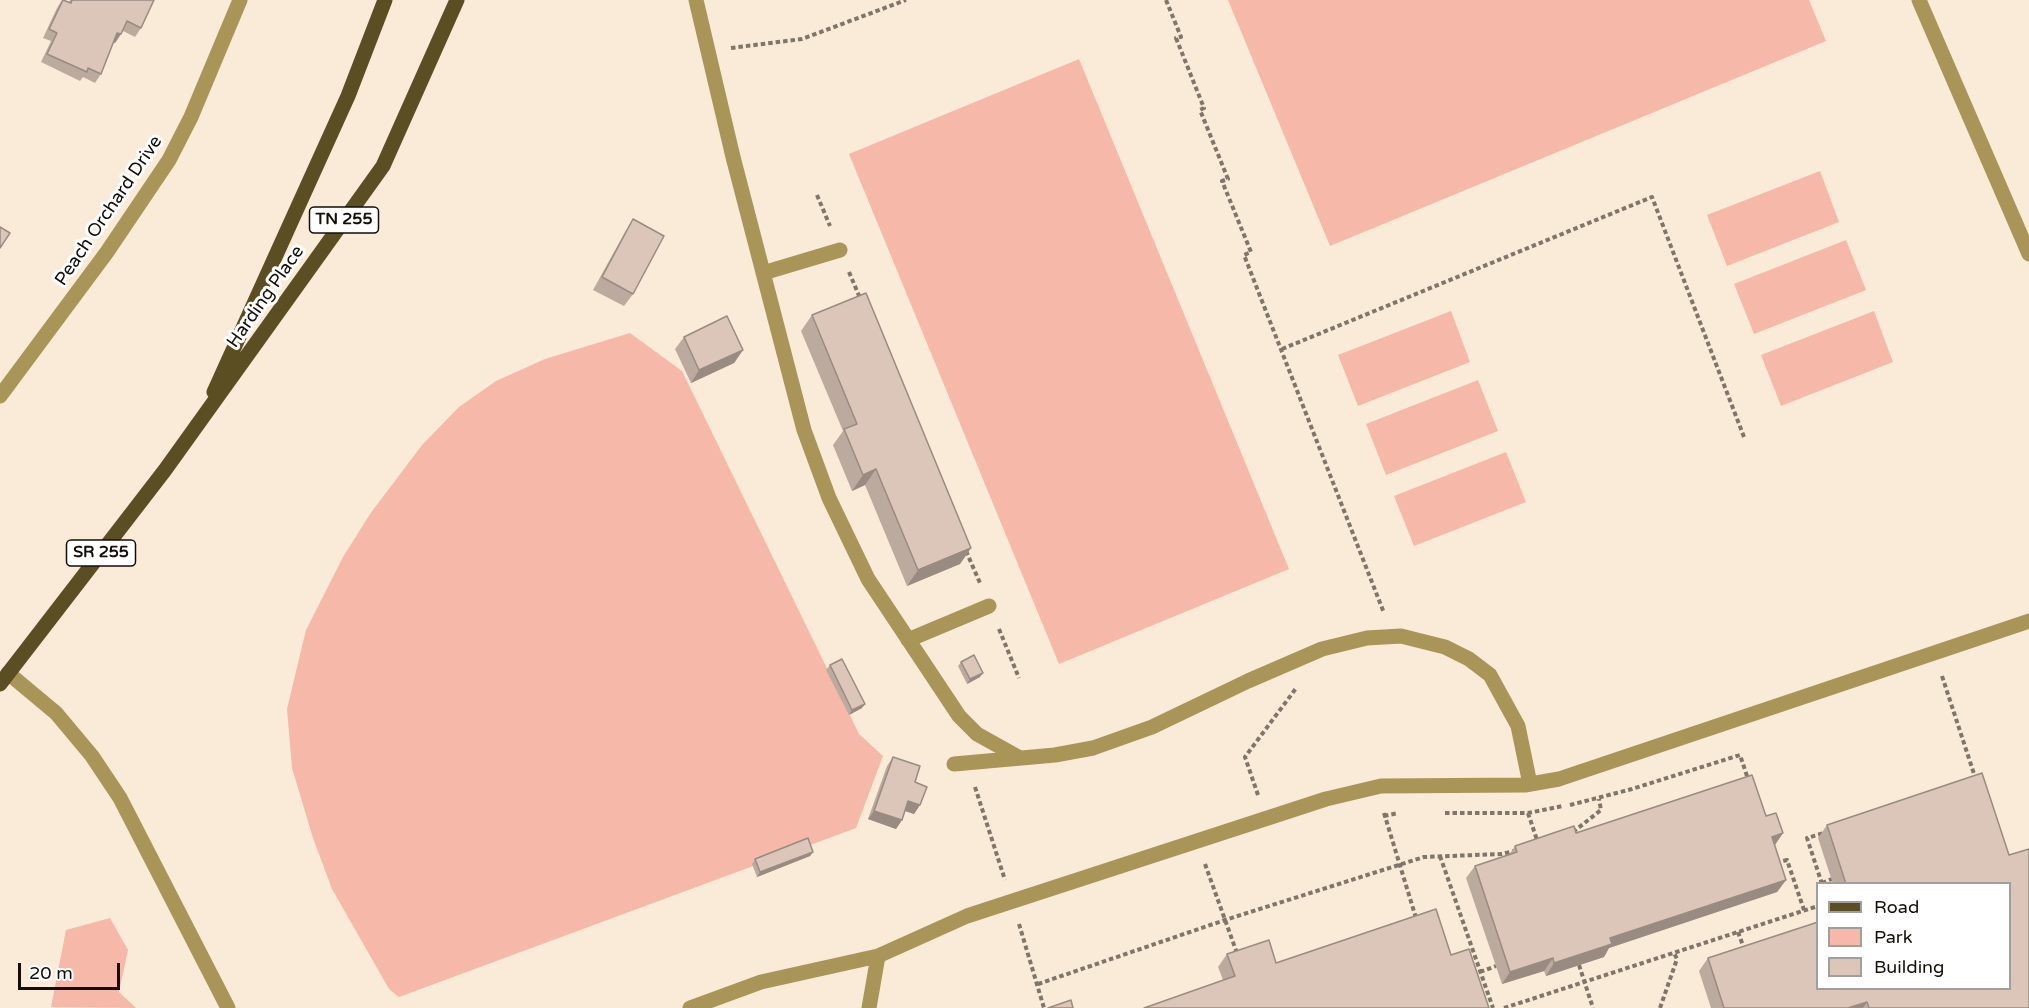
<!DOCTYPE html>
<html>
<head>
<meta charset="utf-8">
<style>
	body { margin:0 }
	#map { position:relative; width:2029px; height:1008px; overflow:hidden; background:#faebd9; font-family:"Varela Round",sans-serif }
	canvas { display:block }
	.legend { position:absolute; left:1816px; top:882px; width:195px; height:108px; box-sizing:border-box; background:#fff; border:2px solid #a19f9c; margin:0; padding:8px 10px; list-style:none; font-size:18px; color:#130e08 }
	.legend li { display:flex; align-items:center; gap:12px; height:30px }
	.legend b { width:30px; border:2px solid #a19f9c }
	.scale { position:absolute; left:18px; top:963px; width:102px; height:27px; box-sizing:border-box; border:3px solid #130e08; border-top:0; padding-left:8px; font-size:18px; line-height:21px; white-space:nowrap; color:#130e08; -webkit-text-stroke:4px #fff; paint-order:stroke }
</style>
</head>
<body>
<div id="map">
<canvas width="2029" height="1008"></canvas>
<ul class="legend">
<li><b style="height:8px;background:#5c4e23"></b>Road</li>
<li><b style="height:16px;background:#f5b8a9"></b>Park</li>
<li><b style="height:16px;background:#dbc6b9"></b>Building</li>
</ul>
<div class="scale">20 m</div>
</div>
<script>
const context = document.querySelector('canvas').getContext('2d');
context.lineJoin = 'round';
function fillPath(path, color) { context.fillStyle = color; context.fill(path, 'evenodd'); }
const shape = rows => new Path2D(rows.map(r => 'M' + r).join(''));
function trace(path, color, width, dash) { context.strokeStyle = color; context.lineWidth = width; context.lineCap = dash ? 'butt' : 'round'; context.setLineDash(dash || []); context.stroke(path); }
function drawText(font, color, halo, rows, align = 'center') {
  context.font = font + ' "Varela Round",sans-serif'; context.lineWidth = 6; context.setLineDash([]); context.textBaseline = 'middle'; context.strokeStyle = halo; context.fillStyle = color; for (const [text, x, y, turn = 0] of rows) {
    context.save(); context.translate(x, y); context.rotate((+turn || 0) * Math.PI / 180); context.textAlign = isNaN(turn) ? turn : align; if (halo) context.strokeText(text, 0, 0); context.fillText(text, 0, 0); context.restore();
  }
}
const green = shape([
	[1228,0,1809,0,1826,41,1330,246],
	[1079,59,1289,569,1059,664,849,154],
	[1820,171,1839,222,1727,266,1707,215],
	[1846,240,1866,290,1754,334,1734,284],
	[1451,311,1470,362,1358,406,1338,355],
	[1874,311,1893,362,1781,406,1761,355],
	[630,333,682,371,859,734,883,756,856,828,399,997,389,989,332,889,313,838,292,768,287,709,306,630,343,557,370,514,422,445,459,407,496,381,545,359],
	[1478,380,1498,431,1386,475,1366,424],
	[1506,452,1526,502,1414,546,1394,496],
	[110,918,128,950,119,992,136,1008,51,1007,66,930]
]);
const path = shape([
	[1166,0,1181,37,1176,38,1204,108,1200,110,1228,179,1222,181,1251,252,1244,255,1384,613],
	[731,48,802,39,906,0],
	[817,195,830,226],
	[849,272,860,298],
	[1282,349,1652,197,1744,437],
	[966,551,980,583],
	[999,629,1019,678],
	[1942,676,1976,780],
	[975,787,1005,880],
	[1258,795,1245,757,1297,687],
	[1570,805,1632,789,1740,755,1748,779],
	[1384,813,1416,918],
	[1445,813,1528,813,1563,806],
	[1528,813,1538,843],
	[1384,816,1398,813],
	[1573,832,1601,810,1599,799],
	[1440,856,1493,1008],
	[1776,863,1787,860,1804,910],
	[1205,864,1238,956],
	[1822,883,1832,879],
	[1822,884,1807,838,1824,833],
	[1019,924,1044,1008],
	[1738,932,1745,951],
	[1579,965,1593,1008],
	[1480,972,1496,966],
	[1038,984,1225,920,1424,857,1502,854,1514,851],
	[1504,1008,1818,906],
	[1660,1008,1677,959,1674,953]
]);
const minor = shape([
	[696,0,733,157,804,430,829,498,868,579,959,716,977,734,1020,758],
	[1919,0,2029,254],
	[763,273,840,250],
	[0,396,107,252,169,160,191,117,240,0],
	[908,640,989,606],
	[8,673,56,713,92,756,120,798,228,1008],
	[954,764,1055,755,1093,748,1152,727,1248,681,1322,649,1367,638,1401,636,1445,647,1469,659,1490,675,1518,726,1530,784],
	[690,1008,761,982,878,956,967,916,1326,799,1381,786,1525,785,1559,779,2029,621],
	[869,1008,878,956]
]);
const major = shape([
	[214,392,348,96,385,0],
	[0,684,165,470,383,166,457,0]
]);
const wall = shape([
	[62,0,69,3,70,0,154,0,141,28,135,37,123,31,115,43,114,42,101,74,95,83,83,77,80,81,41,62,51,41,43,38,57,8],
	[633,219,633,294,624,306,593,290,625,232],
	[812,315,971,548,960,564,907,586,865,485,852,491,833,445,843,431,801,331],
	[684,337,743,350,734,363,691,383,675,349],
	[961,662,980,677,967,684,958,666],
	[830,665,862,708,849,715,826,670],
	[893,757,915,782,920,805,914,814,905,811,902,820,896,829,868,819,887,766],
	[1766,816,1783,833,1775,845,1786,880,1777,892,1609,948,1604,957,1546,976,1544,971,1502,984,1466,878,1475,866,1509,855,1515,846,1576,833],
	[1827,825,2009,855,2029,1008,1711,1008,1699,971,1708,958,2010,884,1833,884,1818,838],
	[813,852,810,856,757,877,752,864,755,859],
	[1227,954,1276,963,1451,955,1223,980,1218,967]
]);
const shadedWall = shape([
	[117,33,121,34,115,43,111,41],
	[743,350,734,363,691,383,699,370],
	[876,469,865,485,852,491,863,475],
	[971,548,960,564,907,586,918,570],
	[983,673,980,677,967,684,970,679],
	[865,704,862,708,849,715,852,710],
	[908,801,920,805,914,814,902,810],
	[874,811,902,820,896,829,868,819],
	[1783,833,1774,846,1772,837],
	[813,852,810,856,757,877,760,872],
	[1786,880,1777,892,1609,948,1604,957,1546,976,1554,963,1610,938],
	[1553,958,1544,971,1502,984,1510,972],
	[1867,1002,1863,1008,1848,1008]
]);
const building = shape([
	[63,0,71,3,72,0,154,0,141,28,127,21,121,34,117,33,101,74,88,68,87,72,47,54,57,33,49,29,63,0],
	[633,219,664,236,633,294,602,277,633,219],
	[0,227,10,233,0,248,0,227],
	[866,293,971,548,918,570,876,469,863,475,844,429,857,424,812,315,866,293],
	[727,316,743,350,699,370,684,337,727,316],
	[974,655,983,673,970,679,961,662,974,655],
	[842,659,865,704,852,710,830,665,842,659],
	[893,757,920,766,915,782,927,787,920,805,908,801,902,820,874,811,893,757],
	[1982,773,2009,855,2029,849,2029,1008,1869,1008,1867,1002,1848,1008,1724,1008,1708,958,1818,922,1818,988,2010,988,2010,884,1846,884,1827,825,1982,773],
	[1752,775,1766,816,1776,813,1783,833,1772,837,1786,880,1610,938,1612,944,1554,963,1553,958,1510,972,1475,866,1517,852,1515,846,1574,826,1576,833,1752,775],
	[808,838,813,852,760,872,755,859,808,838],
	[1436,909,1451,955,1469,949,1489,1008,1144,1008,1235,976,1227,954,1269,940,1276,963,1436,909],
	[1071,1000,1073,1008,1048,1008,1071,1000]
]);
const shields = [
	[344,220,69],
	[101,553,69]
];
const shieldNames = [
	["TN 255",344,220],
	["SR 255",101,553]
];
const streetNames = [
	["Peach Orchard Drive",109,211,-56],
	["Harding Place",266,297,-55]
];
fillPath(green, '#f5b8a9');
trace(path, '#7f756a', 4, [4.5, 3]);
trace(minor, '#a99558', 15);
trace(major, '#5c4e23', 15);
fillPath(wall, '#bcaa9f');
fillPath(shadedWall, '#998b82');
fillPath(building, '#dbc6b9');
trace(building, '#998b82', 1.5);
for (const [x, y, w] of shields) { const box = new Path2D(); box.roundRect(x - w / 2, y - 13, w, 26, 4.5); context.fillStyle = '#fff'; context.fill(box); trace(box, '#130e08', 1.5); }
drawText('bold 16px', '#130e08', null, shieldNames);
drawText('18px', '#130e08', '#fff', streetNames);
</script>
</body>
</html>
